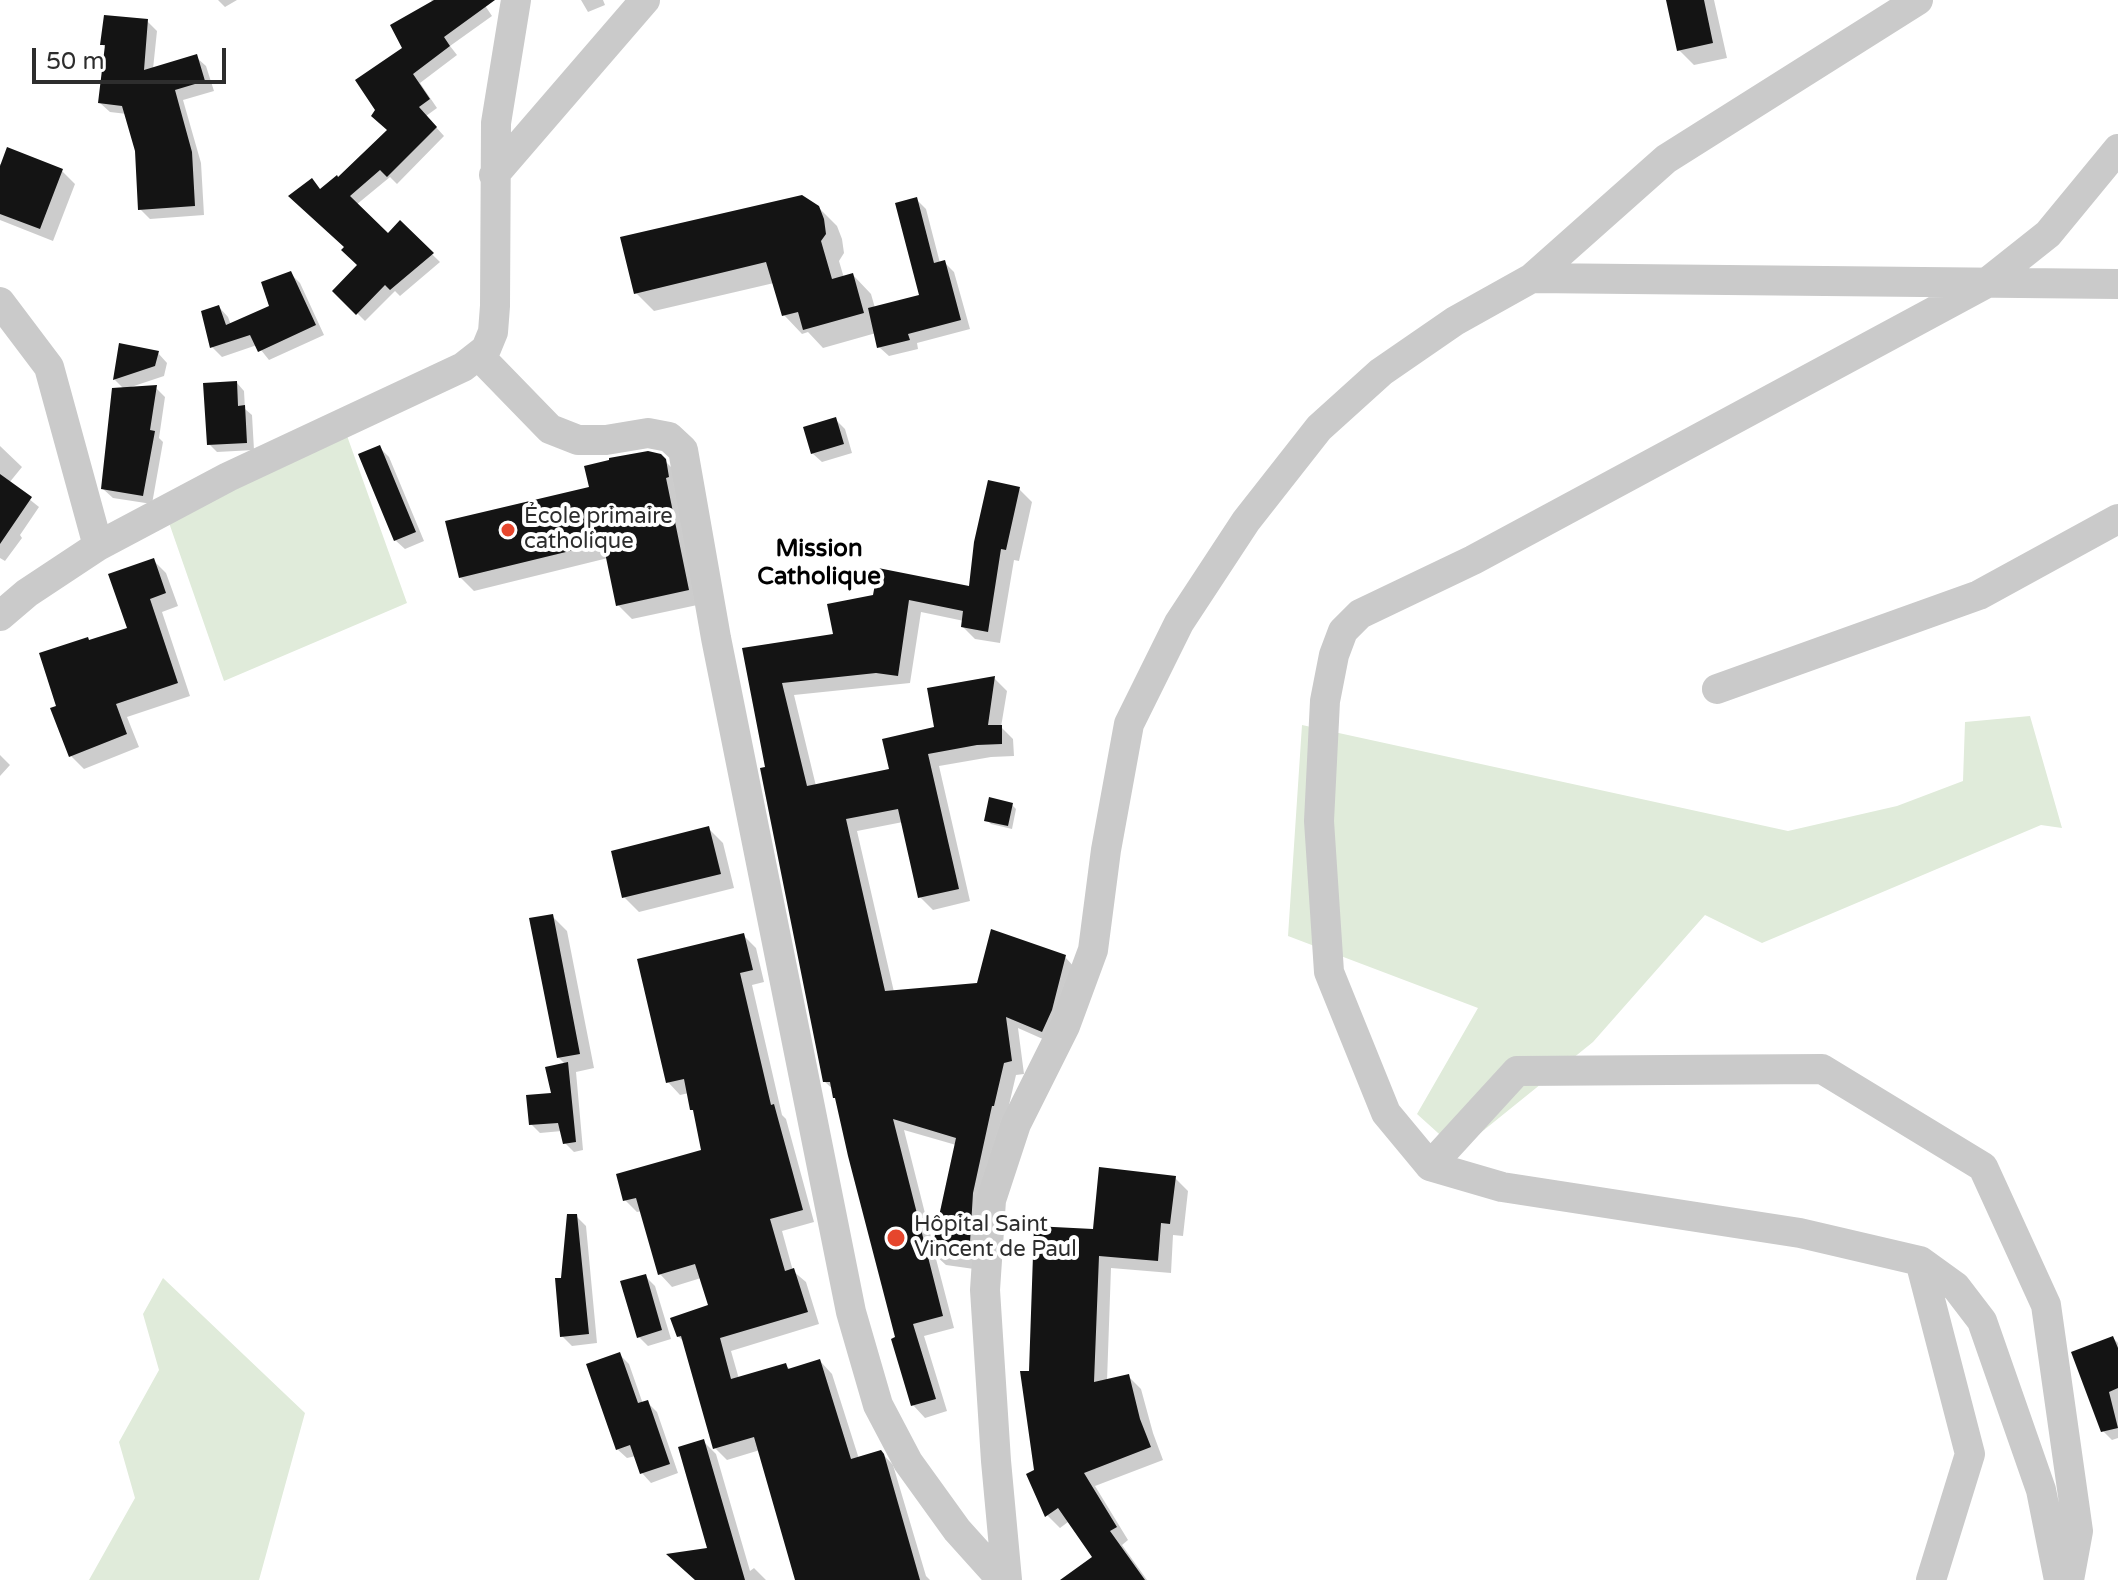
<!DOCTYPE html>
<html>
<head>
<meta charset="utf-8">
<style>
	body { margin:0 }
	#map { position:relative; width:2118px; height:1580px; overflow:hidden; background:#fff; font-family:"Varela Round",sans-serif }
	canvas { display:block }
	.scale { position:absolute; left:32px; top:48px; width:194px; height:36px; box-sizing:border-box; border:4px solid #2d2d2d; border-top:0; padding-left:10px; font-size:24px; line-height:28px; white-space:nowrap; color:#2d2d2d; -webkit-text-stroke:6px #fff; paint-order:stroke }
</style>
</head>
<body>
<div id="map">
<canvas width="2118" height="1580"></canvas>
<div class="scale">50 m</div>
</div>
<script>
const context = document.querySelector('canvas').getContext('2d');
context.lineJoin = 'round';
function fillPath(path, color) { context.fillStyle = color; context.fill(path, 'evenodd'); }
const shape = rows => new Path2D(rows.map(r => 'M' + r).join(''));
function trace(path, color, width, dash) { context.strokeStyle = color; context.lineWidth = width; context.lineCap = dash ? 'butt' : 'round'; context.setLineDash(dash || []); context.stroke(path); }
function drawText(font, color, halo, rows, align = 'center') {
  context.font = font + ' "Varela Round",sans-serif'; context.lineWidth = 8; context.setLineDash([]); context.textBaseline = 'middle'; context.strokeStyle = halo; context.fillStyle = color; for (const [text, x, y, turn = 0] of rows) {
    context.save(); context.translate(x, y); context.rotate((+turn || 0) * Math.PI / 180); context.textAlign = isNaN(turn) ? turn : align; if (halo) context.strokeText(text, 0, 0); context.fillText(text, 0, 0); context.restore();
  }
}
const green = shape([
	[346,433,407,603,224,681,167,517],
	[2030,716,2062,828,2041,825,1762,943,1705,915,1593,1042,1458,1151,1417,1114,1478,1008,1288,936,1302,725,1788,831,1897,806,1963,781,1965,722],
	[163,1278,305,1413,259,1580,89,1580,135,1498,119,1442,159,1370,143,1314]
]);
const shadow = shape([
	[218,0,237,0,225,7],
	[431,0,490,0,484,4,492,16,450,46,457,55,420,83,437,108,426,116,444,136,397,184,390,177,356,205,388,236,400,223,440,262,400,296,395,291,365,321,335,291,360,265,347,247,321,191,338,180,390,131,404,49,434,4],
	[581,0,603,0,605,5,588,12],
	[1668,0,1714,0,1727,58,1694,65,1679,50],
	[147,21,157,31,153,69,196,57,206,66,214,91,183,100,201,163,204,215,150,219,140,209,137,150,127,114,110,112,100,103,106,48,102,44],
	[0,164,62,171,75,184,53,241,0,220],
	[916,199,926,209,940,263,944,262,954,272,970,329,917,343,918,349,889,356,879,347,876,333,823,348,808,332,802,334,784,315,774,283,654,311,636,293,818,207,837,226,842,239,844,253,839,261,844,278,853,275,871,294,875,308,922,297],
	[291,274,300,283,324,335,269,360,257,345,222,357,212,347,219,307,228,317,231,325,271,307],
	[121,345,158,353,167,363,164,376,128,388,156,388,165,397,159,438,163,442,152,504,113,498,103,489,124,389,115,380],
	[237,383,244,391,245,409,252,415,254,450,217,452,209,444],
	[835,419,845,429,852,453,822,462,812,453],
	[0,446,22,467,9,483,39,507,20,535,22,538,5,561,0,558],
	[380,448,389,457,424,541,405,549,395,540],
	[660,456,679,475,702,604,632,619,618,605,608,558,474,591,460,577],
	[1019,489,1032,502,1019,561,1014,560,1000,643,975,639,963,627,964,621,921,612,910,683,794,695,816,786,891,771,994,678,1007,691,1001,727,1013,739,1014,756,991,757,939,766,970,901,933,910,920,897,903,822,857,831,894,992,979,984,1065,957,1077,970,1054,1044,1018,1028,1024,1074,1016,1075,1006,1118,981,1270,946,1265,935,1255,954,1328,924,1336,947,1411,925,1418,913,1405,835,1091,825,1082,745,650,835,636,829,606,971,588],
	[904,1130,956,1145,934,1249],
	[153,560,166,573,178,606,162,612,190,696,127,717,139,747,84,769,71,756,59,707,90,642,129,629],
	[0,755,10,765,0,776],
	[1012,805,1016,809,1012,829,991,824,987,820],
	[708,828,723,843,734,888,639,912,624,897],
	[552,916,567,931,594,1068,576,1072,583,1150,574,1152,565,1143,562,1131,540,1133,531,1124,554,1095,565,1064,558,1057],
	[743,935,756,948,764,982,752,985,782,1115,786,1119,814,1222,782,1231,793,1271,806,1282,819,1324,731,1351,739,1379,785,1365,791,1370,820,1361,832,1374,859,1459,881,1452,893,1465,926,1576,930,1580,797,1580,760,1450,727,1460,715,1448,685,1343,678,1336,711,1307,701,1278,672,1287,660,1274,642,1211,637,1212,625,1200,703,1151,696,1113,692,1109,689,1093,680,1095,668,1082],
	[1175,1178,1188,1191,1183,1236,1173,1235,1171,1273,1111,1268,1107,1381,1128,1376,1141,1389,1153,1433,1163,1460,1095,1486,1128,1540,1122,1545,1147,1580,1063,1580,1095,1557,1068,1522,1060,1528,1047,1515,1037,1471,1031,1373,1094,1231],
	[576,1216,586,1226,597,1343,572,1346,562,1336,563,1280],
	[645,1276,655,1286,671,1339,648,1346,639,1337],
	[2113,1338,2118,1343,2118,1438,2112,1440,2103,1431],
	[620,1355,629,1364,643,1404,647,1402,657,1412,678,1473,651,1483,642,1473,636,1456,627,1458,617,1449],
	[704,1442,716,1454,750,1571,754,1568,766,1580,696,1580,710,1550]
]);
const building = shape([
	[434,0,495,0,444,37,450,46,413,74,430,99,419,107,437,127,387,177,380,170,350,196,388,233,400,220,434,253,390,290,385,285,356,315,332,291,357,265,341,250,344,247,288,196,312,178,320,189,337,175,338,177,387,130,371,116,375,110,355,80,402,48,390,25],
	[1666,0,1704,0,1713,43,1677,51],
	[104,15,148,19,144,70,197,54,205,81,175,90,192,152,195,206,138,210,135,151,122,106,98,103,105,45,100,45],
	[7,147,63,169,40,229,0,214,0,166],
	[802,195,819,206,824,219,826,234,821,241,832,279,853,273,864,313,803,330,798,312,782,316,766,262,634,294,620,237],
	[917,197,934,263,945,260,961,320,908,334,910,340,877,348,868,308,919,295,895,203],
	[291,271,316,325,258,352,250,335,210,348,201,311,219,305,226,325,269,306,261,282],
	[119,343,159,351,155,366,113,380],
	[237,381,238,406,245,405,247,443,207,445,203,383],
	[157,385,150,430,155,431,143,496,101,489,112,388],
	[836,417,844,444,811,454,803,427],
	[380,445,416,532,394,541,358,454],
	[648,451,661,454,666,459,669,477,666,478,689,590,616,606,603,543,459,578,445,521,589,487,584,466,609,460,609,458],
	[0,474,32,497,0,544],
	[988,480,1020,487,1006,550,1001,549,988,632,961,627,963,611,909,600,898,676,876,673,782,683,807,786,889,769,882,739,934,727,927,688,995,676,988,725,1002,725,1002,744,977,745,928,754,959,889,918,898,898,809,846,819,885,991,977,983,991,929,1066,955,1052,1010,1042,1032,1006,1017,1012,1061,1004,1063,994,1106,992,1106,973,1193,969,1259,931,1253,956,1138,893,1119,943,1316,913,1324,936,1399,911,1406,891,1339,895,1337,848,1156,835,1098,833,1098,830,1082,823,1082,760,768,765,767,742,648,833,634,827,604,873,595,878,568,969,586,974,542],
	[154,558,166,593,150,599,178,683,116,704,127,734,69,757,50,708,56,706,39,653,88,637,89,640,127,628,108,574],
	[989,797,1013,803,1008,826,984,821],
	[709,826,721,874,622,898,611,851],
	[553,914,580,1054,557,1058,529,918],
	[744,933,753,970,740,973,771,1105,774,1104,803,1210,770,1219,785,1271,794,1268,808,1312,720,1338,731,1379,786,1363,788,1369,820,1359,851,1459,881,1450,884,1454,920,1580,795,1580,754,1437,713,1449,681,1336,677,1337,670,1318,708,1305,695,1264,658,1275,636,1198,623,1201,616,1174,701,1150,693,1110,690,1110,684,1079,666,1083,637,959],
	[568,1062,576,1142,563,1144,558,1123,529,1125,526,1095,551,1093,545,1067],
	[1099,1167,1176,1176,1170,1224,1161,1223,1158,1261,1099,1256,1094,1382,1129,1374,1140,1419,1151,1447,1084,1473,1117,1527,1110,1531,1145,1580,1060,1580,1092,1557,1058,1508,1045,1517,1026,1474,1034,1470,1020,1371,1029,1371,1034,1226,1093,1229],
	[567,1214,577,1214,589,1334,560,1337,555,1278,561,1278],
	[646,1274,662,1330,637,1338,620,1281],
	[2113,1336,2118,1348,2118,1388,2109,1392,2118,1428,2101,1432,2071,1352],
	[620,1352,638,1403,648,1400,670,1464,640,1474,630,1445,616,1450,586,1364],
	[704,1439,745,1580,695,1580,666,1554,707,1548,678,1447]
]);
const minor = shape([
	[494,175,645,0],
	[1532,278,2118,284],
	[0,302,49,367,98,546],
	[479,356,550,429,578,440,606,440,648,433,669,437,683,450,716,638,851,1312,878,1405,908,1462,957,1530,1002,1580],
	[0,616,27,593,98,546,228,477,463,367,486,349,493,332,495,306,496,123,516,0],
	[1717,689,1979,595,2118,519],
	[1430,1166,1517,1071,1822,1069,1983,1167,2046,1305,2078,1531,2069,1580],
	[1920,1261,1970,1454,1931,1580],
	[1007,1580,996,1461,985,1290,991,1200,1016,1124,1065,1026,1093,950,1106,850,1129,724,1179,623,1246,521,1319,428,1381,372,1455,321,1532,278,1666,159,1918,0],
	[2059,1580,2041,1490,1982,1321,1956,1287,1920,1261,1800,1233,1502,1187,1430,1166,1386,1113,1329,972,1319,821,1325,701,1334,655,1343,631,1360,614,1473,560,1985,284,2048,234,2118,149]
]);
const markers = [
	[508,530,8,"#e6462d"],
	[896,1238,10,"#e6462d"]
];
const poiNames = [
	["École primaire",524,517],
	["catholique",524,542],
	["Hôpital Saint",914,1225],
	["Vincent de Paul",914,1250]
];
const neighbourhoodNames = [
	["Mission",819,550],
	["Catholique",819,578]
];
fillPath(green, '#e0ebda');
fillPath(shadow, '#0003');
fillPath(building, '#141414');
trace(minor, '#cacaca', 30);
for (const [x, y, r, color] of markers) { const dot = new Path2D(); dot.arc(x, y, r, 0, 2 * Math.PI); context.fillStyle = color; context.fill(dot); trace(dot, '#fff', 3); }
drawText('22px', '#2d2d2d', '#fff', poiNames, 'left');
drawText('bold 24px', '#000', '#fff', neighbourhoodNames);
</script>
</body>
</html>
